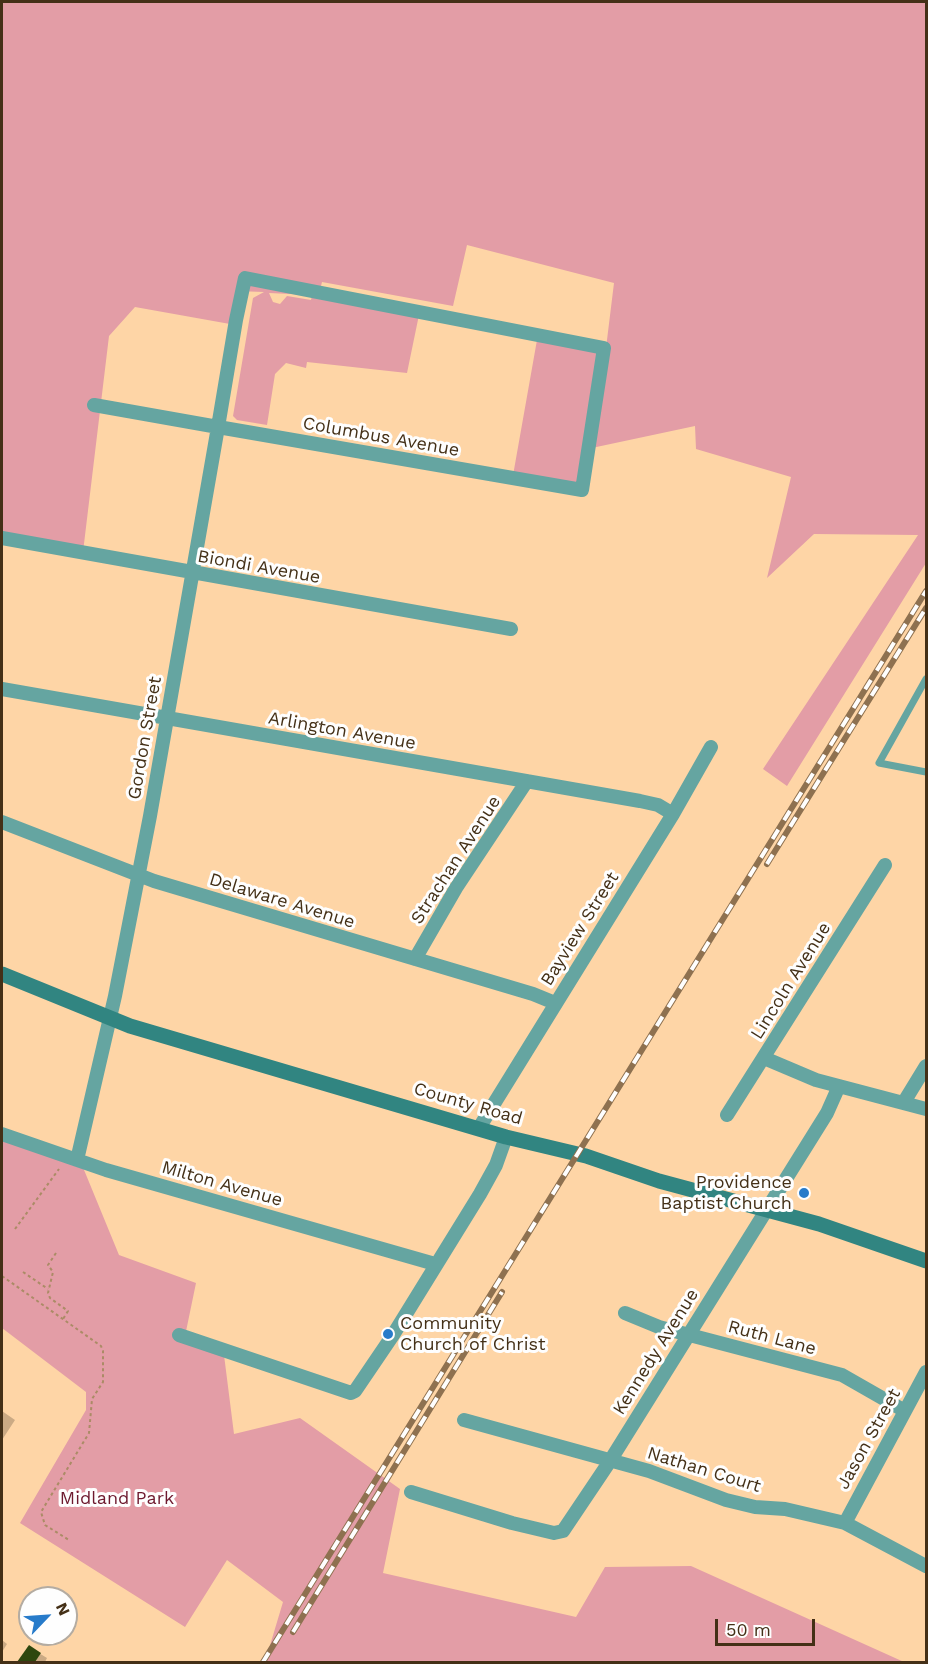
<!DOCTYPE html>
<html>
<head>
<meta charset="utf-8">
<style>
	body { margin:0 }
	#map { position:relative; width:928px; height:1664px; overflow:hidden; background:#fed5a6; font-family:"Work Sans",sans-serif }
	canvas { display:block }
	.frame { position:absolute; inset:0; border:3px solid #443017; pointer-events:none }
	.north { position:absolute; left:18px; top:1586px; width:60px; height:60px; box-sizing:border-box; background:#fefefe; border:2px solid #b4aca2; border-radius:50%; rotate:65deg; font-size:16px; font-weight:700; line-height:24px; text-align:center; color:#443017 }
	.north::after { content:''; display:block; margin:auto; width:21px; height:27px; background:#277bca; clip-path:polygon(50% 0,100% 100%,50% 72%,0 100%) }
	.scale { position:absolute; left:715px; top:1619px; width:100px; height:27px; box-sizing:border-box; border:3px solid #443017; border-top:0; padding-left:8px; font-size:18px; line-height:21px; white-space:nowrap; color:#443017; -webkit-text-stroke:4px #fefefe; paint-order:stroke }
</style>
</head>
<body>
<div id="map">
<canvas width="928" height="1664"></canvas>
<div class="frame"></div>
<div class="north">N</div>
<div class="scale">50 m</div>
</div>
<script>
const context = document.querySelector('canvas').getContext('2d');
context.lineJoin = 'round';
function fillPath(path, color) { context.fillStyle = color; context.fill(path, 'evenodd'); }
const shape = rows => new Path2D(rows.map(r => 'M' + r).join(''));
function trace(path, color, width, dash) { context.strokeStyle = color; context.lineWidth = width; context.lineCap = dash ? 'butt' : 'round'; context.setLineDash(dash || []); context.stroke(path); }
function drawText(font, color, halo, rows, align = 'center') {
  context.font = font + ' "Work Sans",sans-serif'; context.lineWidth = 6; context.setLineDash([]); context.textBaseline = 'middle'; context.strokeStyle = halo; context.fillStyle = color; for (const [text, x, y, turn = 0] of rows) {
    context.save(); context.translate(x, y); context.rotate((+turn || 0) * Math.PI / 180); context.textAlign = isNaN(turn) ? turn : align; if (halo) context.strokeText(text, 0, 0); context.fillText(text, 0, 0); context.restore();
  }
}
const green = shape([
	[2,2,926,2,926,563,787,786,763,769,918,535,814,534,767,578,791,477,696,449,695,426,587,449,578,494,512,481,537,340,606,348,614,283,467,245,453,306,322,282,319,294,420,310,407,373,307,362,306,368,286,363,275,374,267,425,237,420,233,416,253,298,264,292,236,291,230,324,135,307,109,336,83,552,2,537],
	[269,293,312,295,311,300,287,296,280,304,273,302],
	[2,1137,82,1165,119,1255,196,1283,184,1341,224,1355,234,1434,300,1418,400,1489,383,1573,576,1617,605,1567,691,1566,904,1662,265,1662,283,1602,227,1560,185,1627,20,1523,86,1410,86,1392,2,1328]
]);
const shadow = shape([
	[2,1411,15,1420,2,1440],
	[2,1640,7,1644,2,1652],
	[29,1647,47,1658,45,1662,18,1662]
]);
const building = shape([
	[29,1645,41,1653,35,1662,17,1662]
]);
const path = shape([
	[15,1229,59,1169],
	[56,1253,48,1265,53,1272,48,1293,50,1298,68,1311,63,1319],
	[23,1272,48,1289],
	[2,1276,101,1346,103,1351,103,1382,92,1399,89,1433,41,1512,45,1525,69,1540]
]);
const lane = shape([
	[926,679,879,763,926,772]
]);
const street = shape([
	[2,538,511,629],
	[2,689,640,801,658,805,673,814],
	[2,822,154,881,533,994,555,1003],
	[415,959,456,888,527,781],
	[764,1058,816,1080,926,1109],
	[904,1102,926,1066],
	[727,1115,885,865],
	[479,1128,673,814,711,747],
	[2,1134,106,1170,435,1264],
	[77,1160,115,996,150,816,218,427,236,320,245,278,604,348,582,490,218,427,94,405],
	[625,1313,659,1327,842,1375,905,1411],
	[179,1335,351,1393,355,1391,393,1335,480,1194,496,1165,506,1137],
	[464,1420,649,1471,726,1500,755,1507,785,1509,845,1523,926,1566],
	[411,1492,512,1523,554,1533,563,1531,610,1461,827,1113,839,1086],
	[845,1523,926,1372]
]);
const secondary = shape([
	[2,974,130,1026,506,1137,586,1156,659,1181,819,1224,926,1261]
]);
const rail = shape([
	[767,864,926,608],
	[293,1632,502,1292],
	[263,1662,926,591]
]);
const markers = [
	[804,1193,6,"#277bca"],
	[388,1334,6,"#277bca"]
];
const streetNames = [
	["Columbus Avenue",381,437,10],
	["Biondi Avenue",259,567,10],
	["Arlington Avenue",342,731,10],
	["Gordon Street",145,738,-80],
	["Strachan Avenue",456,860,-57],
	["Delaware Avenue",282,901,17],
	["Bayview Street",580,929,-58],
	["Lincoln Avenue",791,981,-58],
	["County Road",468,1104,16],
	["Milton Avenue",222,1184,16],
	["Ruth Lane",772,1338,15],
	["Kennedy Avenue",656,1352,-58],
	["Jason Street",869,1439,-61],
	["Nathan Court",704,1470,17]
];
const poiNames = [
	["Providence",792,1183],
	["Baptist Church",792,1204],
	["Community",400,1324,"left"],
	["Church of Christ",400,1345,"left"]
];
const parkNames = [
	["Midland Park",117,1499]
];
fillPath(green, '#e39da6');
fillPath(shadow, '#0003');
fillPath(building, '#2e470e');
trace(path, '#ab8b66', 2, [3, 3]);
trace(lane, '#65a5a1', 7);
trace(street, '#65a5a1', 14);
trace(secondary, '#318581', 15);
trace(rail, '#8e7150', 6);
trace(rail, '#fefefe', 4, [11]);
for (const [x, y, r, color] of markers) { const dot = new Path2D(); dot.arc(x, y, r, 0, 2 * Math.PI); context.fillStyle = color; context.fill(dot); trace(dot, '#fefefe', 2); }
drawText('18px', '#443017', '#fefefe', streetNames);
drawText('18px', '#443017', '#fefefe', poiNames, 'right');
drawText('18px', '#6d192e', '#fefefe', parkNames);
</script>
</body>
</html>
